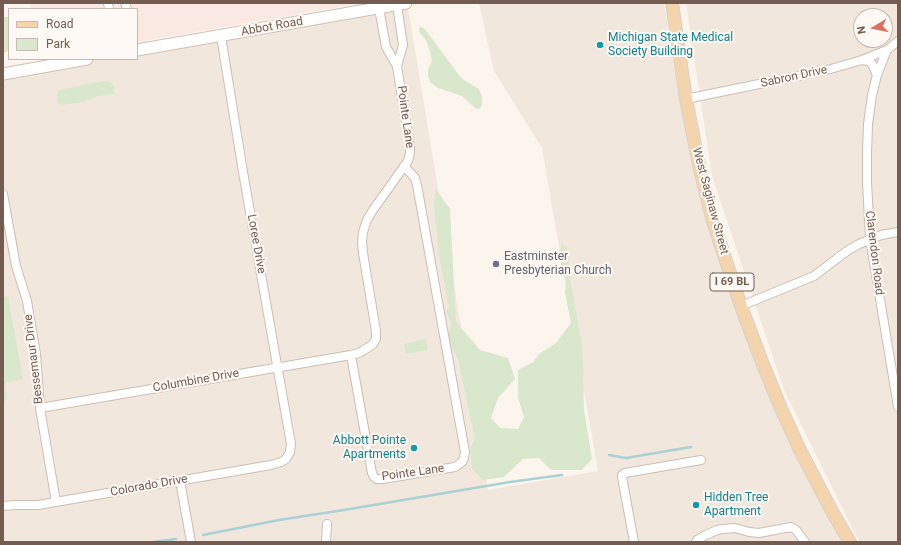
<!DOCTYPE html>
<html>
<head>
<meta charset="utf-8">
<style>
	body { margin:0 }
	#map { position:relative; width:901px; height:545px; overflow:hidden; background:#fbf5ed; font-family:Roboto,sans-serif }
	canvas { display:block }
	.frame { position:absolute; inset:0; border:4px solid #755c51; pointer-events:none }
	.legend { position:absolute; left:8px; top:8px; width:130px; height:52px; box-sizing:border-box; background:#fef9f4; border:1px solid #c7bab3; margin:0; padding:5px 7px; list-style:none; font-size:12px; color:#755c51 }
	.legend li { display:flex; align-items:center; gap:8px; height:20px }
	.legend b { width:20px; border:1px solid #c7bab3 }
	.north { position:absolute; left:853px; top:8px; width:40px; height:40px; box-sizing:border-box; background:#fef9f4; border:1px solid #c7bab3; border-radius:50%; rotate:260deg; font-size:11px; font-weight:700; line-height:16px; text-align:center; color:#755c51 }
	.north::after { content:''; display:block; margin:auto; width:14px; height:18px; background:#d8725f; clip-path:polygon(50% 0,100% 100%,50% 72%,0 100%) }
</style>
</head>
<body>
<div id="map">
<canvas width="901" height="545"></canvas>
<div class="frame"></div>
<ul class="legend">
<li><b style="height:5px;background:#f3d4ad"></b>Road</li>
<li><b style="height:11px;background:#d9e8cc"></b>Park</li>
</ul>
<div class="north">N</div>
</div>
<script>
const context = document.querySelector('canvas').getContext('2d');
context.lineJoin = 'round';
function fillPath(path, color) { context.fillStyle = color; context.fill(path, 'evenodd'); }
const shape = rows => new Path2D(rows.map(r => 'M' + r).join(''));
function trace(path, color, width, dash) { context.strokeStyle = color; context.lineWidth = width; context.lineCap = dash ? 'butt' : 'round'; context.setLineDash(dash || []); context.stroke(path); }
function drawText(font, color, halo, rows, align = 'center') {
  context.font = font + ' Roboto,sans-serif'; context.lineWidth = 4; context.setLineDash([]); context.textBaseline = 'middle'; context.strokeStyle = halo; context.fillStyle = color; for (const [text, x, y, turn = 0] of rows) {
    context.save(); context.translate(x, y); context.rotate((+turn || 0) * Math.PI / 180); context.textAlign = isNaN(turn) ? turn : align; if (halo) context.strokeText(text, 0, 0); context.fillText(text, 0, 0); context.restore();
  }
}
const residential = shape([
	[479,3,664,3,679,99,711,229,755,363,826,505,848,542,3,542,3,74,99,59,137,59,137,53,408,8,488,490,598,471,542,148,494,71],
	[686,3,898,3,898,542,860,542,855,534,784,390,712,176],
	[861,16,885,16,885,40,861,40]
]);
const commercial = shape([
	[30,3,362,3,137,42,137,9,31,9]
]);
const green = shape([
	[9,15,9,51,3,53,3,17,8,17],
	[421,27,425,29,461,78,472,85,479,89,482,97,482,105,480,108,476,109,462,96,438,88,430,82,428,75,428,69,432,61,430,51,426,40,419,32,419,28],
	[103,81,110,82,114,86,114,94,97,96,84,102,61,105,58,102,57,94,59,90],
	[436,189,450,209,456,322,480,350,508,358,515,379,498,398,491,418,500,428,518,429,524,417,518,398,518,370,533,362,539,354,556,343,571,323,565,293,566,282,559,257,562,244,567,247,571,285,581,338,583,360,584,410,592,459,582,470,551,470,539,458,523,459,504,477,483,480,472,469,470,449,475,439,458,359,448,340,451,323,446,311,449,307,439,256,434,206],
	[8,296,23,379,5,383,7,399,3,402,3,297],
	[426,339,428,350,406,354,404,344]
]);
const stream = shape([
	[609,455,626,458,691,447],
	[203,535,279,520,344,510,510,482,562,475],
	[153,542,176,539]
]);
const minor = shape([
	[108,3,109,9],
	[125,3,127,9],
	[397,5,403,45,397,66],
	[887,50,877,75,872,95,868,124,867,153,867,182,870,239,898,407],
	[862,60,869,61,872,64,877,75],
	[686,99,827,70,862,60,887,50,898,41],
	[3,194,16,266,27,301,36,354,40,408,56,502],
	[741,306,814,276,847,251,859,244,881,235,898,232],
	[351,355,372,473,374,477,377,479,383,479,455,467,462,462,464,458,465,452,417,185,415,178,404,166],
	[40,408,351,355,359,353,372,345,376,339,376,331,363,253,362,242,363,232,367,220,373,210,408,161,410,153,410,147,397,66,386,47,379,8],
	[180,481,191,542],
	[3,506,15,505,38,505,271,465,281,462,286,459,290,452,291,444,243,172,221,36],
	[326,542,327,524],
	[634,542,622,477,622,475,625,473,701,460],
	[696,542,697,540,704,536,717,530,723,529,735,528,749,532,759,533,791,527,796,530,805,542]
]);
const secondary = shape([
	[137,50,406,3],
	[3,74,87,59]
]);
const primary = shape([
	[672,3,686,99,699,165,712,218,724,255,741,306,762,362,780,406,798,446,814,477,834,515,850,542]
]);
const markers = [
	[600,45,4,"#0f9aa8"],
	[496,264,4,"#6b7280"],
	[414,448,4,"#0f9aa8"],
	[696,505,4,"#0f9aa8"]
];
const shields = [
	[732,282,44]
];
const shieldNames = [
	["I 69 BL",732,282]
];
const streetNames = [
	["Abbot Road",272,27,-10],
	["Sabron Drive",794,77,-12],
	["Pointe Lane",405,117,82],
	["West Saginaw Street",710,201,75],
	["Loree Drive",256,244,80],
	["Clarendon Road",874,253,83],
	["Bessemaur Drive",34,359,-97],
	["Columbine Drive",196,381,-10],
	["Pointe Lane",413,473,-8],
	["Colorado Drive",149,486,-10]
];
const cultureNames = [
	["Michigan State Medical",608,38],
	["Society Building",608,52],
	["Abbott Pointe",406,441,"right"],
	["Apartments",406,455,"right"],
	["Hidden Tree",704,498],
	["Apartment",704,512]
];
const worshipNames = [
	["Eastminster",504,257],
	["Presbyterian Church",504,271]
];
fillPath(residential, '#f2e7dc');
fillPath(commercial, '#fae8e2');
fillPath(green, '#d9e8cc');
trace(stream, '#aad1d5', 2.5);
trace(minor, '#cdbdb3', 10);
trace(secondary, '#d2bfb3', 13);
trace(primary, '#d8d1ce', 14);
trace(minor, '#fff', 8);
trace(secondary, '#fff', 11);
trace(primary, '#f3d4ad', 12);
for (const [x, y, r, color] of markers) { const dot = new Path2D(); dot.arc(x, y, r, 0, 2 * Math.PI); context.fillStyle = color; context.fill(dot); trace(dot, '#fef9f4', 1.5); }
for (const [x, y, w] of shields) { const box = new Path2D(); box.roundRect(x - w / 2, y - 9, w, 18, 3); context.fillStyle = '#fef9f4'; context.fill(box); trace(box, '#755c51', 1); }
drawText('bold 11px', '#755c51', null, shieldNames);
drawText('12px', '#755c51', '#fef9f4', streetNames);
drawText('12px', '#0d838f', '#fef9f4', cultureNames, 'left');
drawText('12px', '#5b616d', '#fef9f4', worshipNames, 'left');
</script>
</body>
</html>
